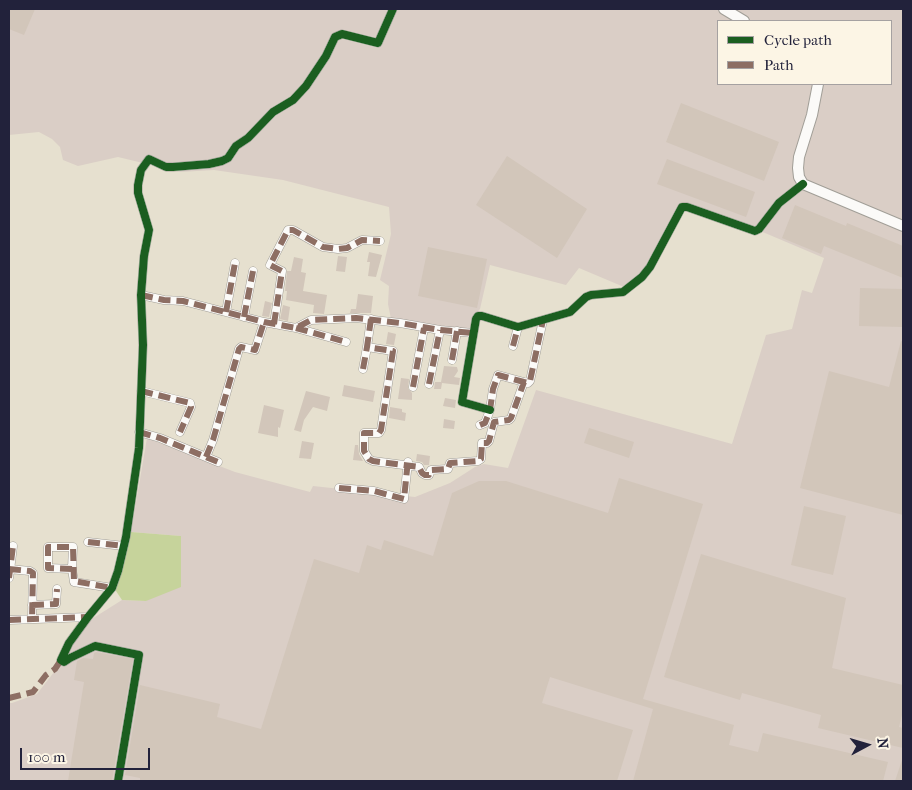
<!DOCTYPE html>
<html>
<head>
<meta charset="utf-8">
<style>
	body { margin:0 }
	#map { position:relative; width:912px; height:790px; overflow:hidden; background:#e6e0cf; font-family:"IM FELL French Canon",serif }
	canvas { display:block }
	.frame { position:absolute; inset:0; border:10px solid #22223b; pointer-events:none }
	.legend { position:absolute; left:717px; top:20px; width:175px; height:65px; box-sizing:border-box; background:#fcf5e5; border:1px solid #a5a1a1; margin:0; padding:6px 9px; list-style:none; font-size:15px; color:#22223b }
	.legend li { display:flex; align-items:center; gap:10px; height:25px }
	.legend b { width:25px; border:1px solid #a5a1a1 }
	.north { position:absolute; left:842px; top:720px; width:50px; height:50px; -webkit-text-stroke:4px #fcf5e5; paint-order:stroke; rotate:84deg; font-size:14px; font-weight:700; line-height:20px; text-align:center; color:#22223b }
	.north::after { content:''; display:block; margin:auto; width:18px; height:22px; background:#22223b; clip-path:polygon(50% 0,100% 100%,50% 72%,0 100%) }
	.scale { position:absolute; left:20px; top:748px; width:130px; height:22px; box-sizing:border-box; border:2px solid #22223b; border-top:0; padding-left:6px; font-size:15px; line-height:18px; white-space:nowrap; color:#22223b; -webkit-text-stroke:4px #fcf5e5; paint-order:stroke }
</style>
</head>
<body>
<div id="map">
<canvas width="912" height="790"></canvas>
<div class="frame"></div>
<ul class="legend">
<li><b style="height:6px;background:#1b5e20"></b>Cycle path</li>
<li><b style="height:6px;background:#8d6e63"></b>Path</li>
</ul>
<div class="north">N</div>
<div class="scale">100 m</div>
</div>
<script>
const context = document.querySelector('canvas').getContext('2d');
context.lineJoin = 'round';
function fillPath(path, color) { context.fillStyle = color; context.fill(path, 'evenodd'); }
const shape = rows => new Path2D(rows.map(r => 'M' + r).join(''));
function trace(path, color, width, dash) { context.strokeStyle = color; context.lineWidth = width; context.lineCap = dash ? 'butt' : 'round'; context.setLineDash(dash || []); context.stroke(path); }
const industrial = shape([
	[9,9,903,9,903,781,9,781,9,703,12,703,37,694,65,658,71,643,87,622,122,600,146,601,181,536,131,532,147,438,235,472,310,492,313,486,415,497,450,483,475,467,484,464,508,468,536,390,732,444,766,335,792,329,802,290,812,293,824,258,765,233,681,202,648,265,640,276,624,287,579,268,566,285,490,265,480,309,473,317,472,330,441,328,391,319,388,304,389,286,380,280,391,234,389,207,283,180,214,170,180,172,118,157,78,166,63,160,60,147,52,139,39,132,9,135],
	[718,21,891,21,891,84,718,84]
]);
const green = shape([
	[131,532,181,536,181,587,146,601,122,600,114,588,121,572]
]);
const building = shape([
	[9,9,35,9,24,35,9,29],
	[681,103,779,142,764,181,666,142],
	[507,156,587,209,557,258,476,205],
	[667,159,755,192,746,217,657,184],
	[795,205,846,226,847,223,903,246,903,278,824,246,821,254,782,238],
	[428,247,487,259,477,308,418,296],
	[369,252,382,255,376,277,368,276,370,262,367,262],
	[338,256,347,257,345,272,336,271],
	[294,257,303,259,301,272,306,273,303,291,327,295,324,314,313,313,314,305,286,300,287,291,285,291,287,271,291,271],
	[860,288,903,289,903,327,859,326],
	[358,294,373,296,371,313,350,313,351,309,356,309],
	[265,301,272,303,269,317,262,316],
	[283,305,290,307,288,321,280,319],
	[388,332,396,334,394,345,386,344],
	[901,341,903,342,903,515,800,488,829,371,889,387],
	[444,366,457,367,458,371,454,377,460,378,459,385,442,383,441,389,434,389,435,382,441,382],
	[401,378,409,379,408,388,412,393,412,400,398,399],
	[344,385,375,391,373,402,342,396],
	[306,391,330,397,327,411,313,407,304,420,301,432,294,430],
	[445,398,456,400,455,408,443,406],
	[264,405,284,410,280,428,278,427,278,437,258,433],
	[390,407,402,409,402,412,406,413,405,421,389,418],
	[444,419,455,421,454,429,443,428],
	[589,428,634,442,629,458,584,443],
	[302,441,314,443,311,459,299,458],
	[355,445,358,445,359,454,363,461,353,460],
	[417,454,430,456,429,465,424,465,422,462,416,461],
	[619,478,703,504,643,699,734,725,729,745,758,752,763,733,888,762,883,781,633,781,653,709,550,677,542,703,633,730,617,781,140,781,140,778,125,775,140,685,220,704,217,717,261,729,314,559,359,573,367,545,381,550,384,540,433,556,452,493,479,481,506,481,608,513],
	[804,506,846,516,833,575,791,565],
	[701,554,846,598,832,668,903,685,903,711,899,727,903,728,903,748,818,728,821,715,742,693,740,700,664,677],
	[96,652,133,659,112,781,68,781,84,682,74,680,77,661,83,658,93,659,94,653],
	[902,760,903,760,903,781,895,781]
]);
const minor = shape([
	[141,295,164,300,183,301,264,322,296,328,311,320,356,318,400,323,440,330,473,333],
	[226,312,235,263],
	[244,317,253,271],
	[371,319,367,347,393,351,381,430,379,433,364,433,364,451,369,459,373,461,419,467,422,473,425,475,429,475,431,470,448,469,450,463,478,461,481,459,482,443,487,443,489,441,494,422,509,420,511,418,524,382,528,383,530,381,543,320],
	[274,324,282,271,270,265,288,230,293,230,323,247,338,249,347,248,362,240,380,241],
	[296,328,346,342],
	[513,346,518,327],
	[452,360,457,331],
	[363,369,367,347],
	[429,384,440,330],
	[413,387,424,328],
	[141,391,190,403,191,407,180,432],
	[490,410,462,402,476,319,478,316,482,316,518,327,570,312,586,297,591,295,623,292,642,277,650,267,682,207,687,207,755,231,759,229,779,203,803,184],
	[480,425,485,423,490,410,493,389,498,375,524,382],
	[139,432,160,438,218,462],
	[206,457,213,440,239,349,241,347,255,350,264,322],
	[339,488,374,491,404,499,408,462],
	[88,542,124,546],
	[9,569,30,571,33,573,32,619],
	[72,569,48,568,48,547,73,547,72,569,74,582,112,588],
	[9,578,13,546],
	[32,605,56,604,57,589],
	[9,620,88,617],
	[118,781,139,655,95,646,70,658,64,662,61,660,69,643,88,617,112,588,118,571,126,537,139,448,143,345,141,295,144,256,149,230,138,193,138,185,141,170,149,159,166,167,173,167,209,164,222,161,228,158,236,146,248,138,273,112,293,100,306,86,326,56,335,37,342,34,378,43,393,9]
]);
const secondary = shape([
	[724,9,744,21],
	[818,84,812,115,799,157,798,168,799,177,803,184,903,226]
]);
const quiet = shape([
	[141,295,164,300,183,301,264,322,296,328,311,320,356,318,400,323,440,330,473,333,473,336],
	[226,312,235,263],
	[244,317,253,271],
	[371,319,367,347,393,351,381,430,379,433,364,433,364,451,369,459,373,461,419,467,422,473,425,475,429,475,431,470,448,469,450,463,478,461,481,459,482,443,487,443,489,441,494,422,509,420,511,418,524,382,528,383,530,381,543,320],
	[274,324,282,271,270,265,288,230,293,230,323,247,338,249,347,248,362,240,380,241],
	[296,328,346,342],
	[513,346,518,327],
	[452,360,457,331],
	[363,369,367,347],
	[429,384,440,330],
	[413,387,424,328],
	[141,391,190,403,191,407,180,432],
	[480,425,485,423,490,410,493,389,498,375,524,382],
	[139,432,160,438,218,462],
	[206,457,213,440,239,349,241,347,255,350,264,322],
	[339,488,374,491,404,499,408,460],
	[88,542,124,546],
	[9,569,30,571,33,573,32,619],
	[72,569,48,568,48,547,73,547,74,581,112,588,110,590],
	[9,578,13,546],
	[32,605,56,604,57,589],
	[9,620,88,617],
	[9,698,33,692,46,675,55,669,61,660]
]);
const cycleway = shape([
	[490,410,462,402,476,319,478,316,482,316,518,327,570,312,586,297,591,295,623,292,642,277,650,267,682,207,687,207,755,231,759,229,779,203,803,184],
	[118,781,139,655,95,646,70,658,64,662,61,660,69,643,88,617,112,588,118,571,126,537,139,448,143,345,141,295,144,256,149,230,138,193,138,185,141,170,149,159,166,167,173,167,209,164,222,161,228,158,236,146,248,138,273,112,293,100,306,86,326,56,335,37,342,34,378,43,393,9]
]);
fillPath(industrial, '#dacec6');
fillPath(green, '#c6d39b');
fillPath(building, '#d2c6ba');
trace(minor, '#a19e97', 9);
trace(secondary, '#a19e97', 12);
trace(minor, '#fbfaf8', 8);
trace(secondary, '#fbfaf8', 10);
trace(quiet, '#8d6e63', 6, [12, 6]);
trace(cycleway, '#1b5e20', 8);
</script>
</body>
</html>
